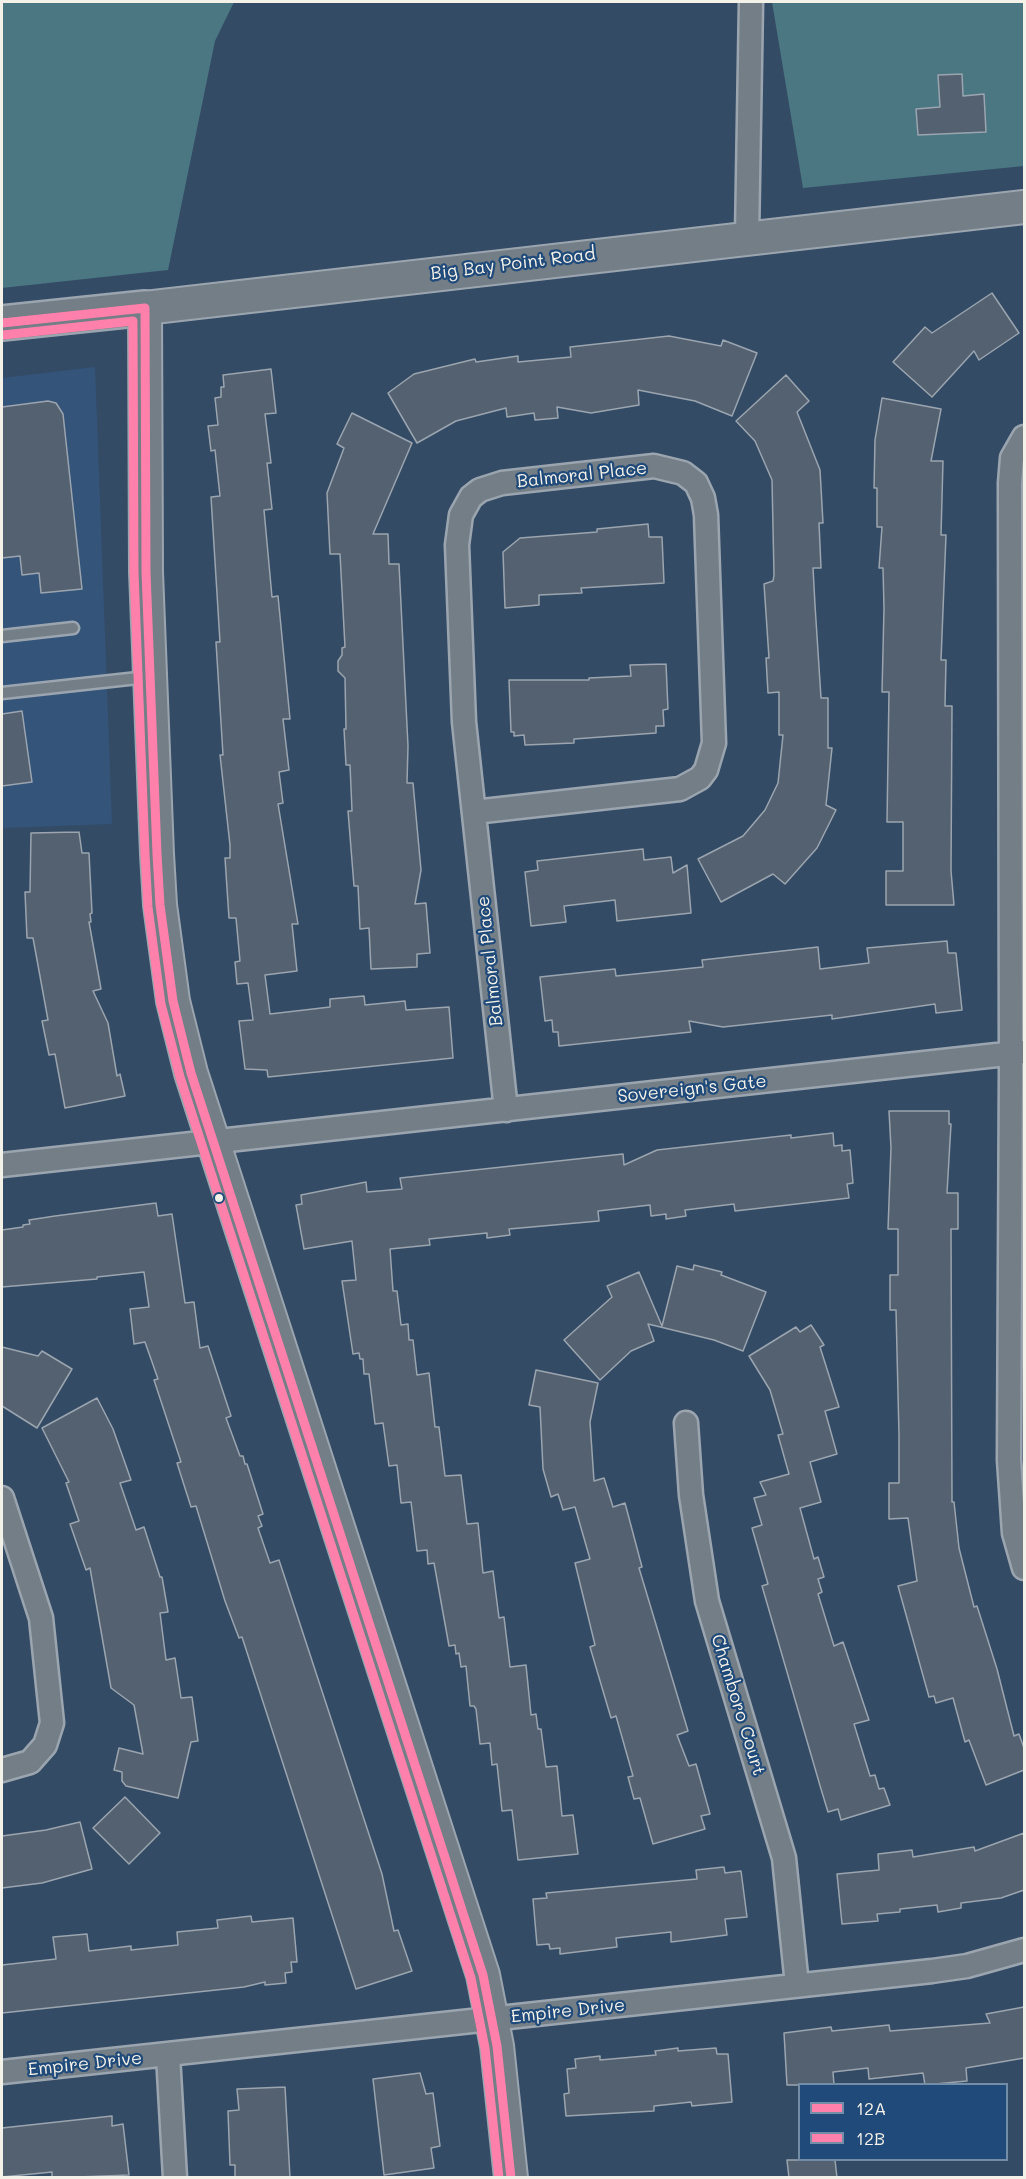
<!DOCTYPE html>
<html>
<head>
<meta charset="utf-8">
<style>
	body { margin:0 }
	#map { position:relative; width:1026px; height:2179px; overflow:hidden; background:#344b65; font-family:Mali,sans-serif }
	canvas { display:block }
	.frame { position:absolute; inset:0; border:3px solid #f4f1e8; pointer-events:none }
	.legend { position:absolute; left:798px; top:2083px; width:210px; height:78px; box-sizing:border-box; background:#1f4a7a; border:2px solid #748da6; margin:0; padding:8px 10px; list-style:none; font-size:18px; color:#f4f1e8 }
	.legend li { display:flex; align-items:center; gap:12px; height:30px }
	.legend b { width:30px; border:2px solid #748da6 }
</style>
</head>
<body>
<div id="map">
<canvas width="1026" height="2179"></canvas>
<div class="frame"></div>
<ul class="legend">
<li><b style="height:8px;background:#ff80aa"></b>12A</li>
<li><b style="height:8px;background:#ff80aa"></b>12B</li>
</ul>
</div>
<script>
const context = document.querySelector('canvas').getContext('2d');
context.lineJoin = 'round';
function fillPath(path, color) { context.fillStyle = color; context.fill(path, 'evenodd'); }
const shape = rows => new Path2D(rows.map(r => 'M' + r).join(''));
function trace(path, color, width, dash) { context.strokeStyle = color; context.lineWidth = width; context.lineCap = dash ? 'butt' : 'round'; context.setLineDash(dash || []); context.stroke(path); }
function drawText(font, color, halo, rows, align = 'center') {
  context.font = font + ' Mali,sans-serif'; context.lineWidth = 4.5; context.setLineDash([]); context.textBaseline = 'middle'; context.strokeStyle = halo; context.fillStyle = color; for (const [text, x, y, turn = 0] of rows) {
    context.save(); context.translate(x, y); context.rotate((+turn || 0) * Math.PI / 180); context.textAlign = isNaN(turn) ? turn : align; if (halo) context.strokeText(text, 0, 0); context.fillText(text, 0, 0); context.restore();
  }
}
const built = shape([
	[95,367,112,824,2,828,2,378]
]);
const green = shape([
	[2,2,234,2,215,41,168,270,2,288],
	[772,2,1024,2,1024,166,803,188]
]);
const building = shape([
	[962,74,963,96,984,94,986,132,918,135,916,109,940,107,938,75,962,74],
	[992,293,1019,333,979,360,974,351,932,397,893,362,925,327,932,333,992,293],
	[669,336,721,346,723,340,757,353,732,416,695,401,638,390,639,405,591,413,557,407,558,418,535,420,534,413,507,417,506,408,456,421,417,443,388,393,414,374,475,359,476,362,518,356,518,362,571,357,570,347,669,336],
	[271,369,276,413,265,414,271,463,267,463,272,509,264,510,272,597,278,596,290,719,283,719,289,770,279,772,283,803,278,804,298,924,292,924,297,971,265,975,270,1014,330,1007,330,999,364,996,365,1005,405,1001,406,1010,449,1007,453,1058,268,1077,267,1070,245,1069,239,1021,253,1020,248,983,237,984,235,962,240,961,236,918,229,918,225,858,230,858,230,845,220,755,223,755,216,642,220,642,211,497,220,496,215,450,211,451,208,426,218,425,215,398,221,397,221,387,224,387,223,375,271,369],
	[786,375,809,401,797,412,820,470,823,523,819,523,821,568,813,568,815,605,821,698,828,698,828,748,832,748,826,805,836,810,817,848,785,884,773,874,721,902,698,859,743,836,765,810,778,783,783,735,779,735,779,692,768,693,766,658,769,658,764,584,773,581,774,575,772,480,755,441,736,421,786,375],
	[882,398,941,409,931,461,943,461,941,535,946,535,941,660,946,660,945,706,952,706,951,871,954,905,886,905,886,871,903,871,903,822,887,822,889,692,882,692,884,609,883,568,879,568,882,527,877,527,877,488,874,488,875,440,882,398],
	[48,401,56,403,63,414,82,589,41,593,39,573,22,575,20,556,2,558,2,407,48,401],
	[352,413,412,443,373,534,388,534,389,564,399,564,408,746,407,783,413,783,421,870,415,904,426,903,430,953,417,954,417,967,371,969,369,928,360,929,358,886,354,886,348,811,352,811,350,765,346,765,344,729,346,729,345,678,338,671,338,661,342,655,342,648,345,647,340,554,330,554,327,493,344,448,337,444,352,413],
	[648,524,649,537,662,537,664,583,581,588,582,593,539,595,539,605,505,608,503,552,520,538,597,532,597,529,648,524],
	[666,664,668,709,663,710,664,726,656,726,656,733,574,739,574,743,525,745,524,735,514,736,514,732,511,732,509,680,589,680,589,678,631,676,630,665,666,664],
	[22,711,32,782,2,786,2,714,22,711],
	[79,832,82,853,89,853,92,913,90,914,91,922,89,922,101,989,93,991,108,1023,117,1076,120,1074,125,1096,65,1108,55,1054,49,1055,42,1021,48,1020,33,938,27,938,25,892,30,892,31,833,79,832],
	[643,849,644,860,671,857,673,873,687,865,691,913,617,921,615,900,564,906,566,922,531,926,525,872,538,870,537,861,643,849],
	[947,941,948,953,956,953,962,1010,936,1013,935,1004,832,1019,832,1015,723,1027,689,1021,691,1032,559,1046,558,1032,553,1032,552,1020,545,1021,540,977,615,969,616,976,703,967,702,960,818,947,820,969,869,963,867,948,947,941],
	[889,1111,949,1111,949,1124,951,1124,947,1193,958,1193,958,1229,951,1229,952,1502,954,1502,959,1548,974,1607,977,1606,997,1669,1014,1736,1019,1734,1024,1748,1024,1770,986,1785,969,1740,965,1742,953,1698,936,1703,934,1696,929,1697,898,1586,917,1581,908,1518,889,1519,889,1483,899,1483,899,1435,896,1310,890,1310,890,1275,898,1275,898,1229,888,1229,891,1148,889,1111],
	[833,1133,834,1146,842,1145,842,1151,850,1150,853,1183,847,1184,849,1198,735,1211,734,1204,685,1210,686,1216,666,1219,666,1214,651,1216,650,1205,598,1211,599,1221,509,1229,510,1235,487,1238,487,1233,429,1239,430,1245,390,1249,393,1291,397,1291,401,1325,408,1324,409,1340,413,1340,417,1375,429,1373,435,1427,439,1427,445,1476,461,1475,467,1524,478,1523,483,1573,493,1571,499,1618,504,1617,510,1667,526,1665,531,1715,536,1714,538,1729,541,1729,546,1767,557,1766,562,1816,573,1815,578,1854,518,1860,512,1810,502,1811,497,1764,492,1765,490,1743,480,1744,476,1709,474,1706,470,1706,466,1666,461,1667,459,1653,456,1654,455,1645,449,1646,434,1563,428,1564,427,1550,417,1551,411,1502,401,1503,397,1465,389,1466,383,1423,375,1424,369,1374,364,1374,363,1359,360,1359,359,1353,353,1354,342,1281,356,1280,352,1241,304,1249,296,1205,302,1204,301,1195,366,1182,367,1192,402,1189,400,1178,623,1154,624,1165,657,1150,791,1135,791,1138,833,1133],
	[156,1203,158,1216,172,1214,185,1303,194,1302,200,1348,208,1346,231,1416,226,1418,240,1456,243,1456,245,1464,247,1464,263,1514,258,1516,262,1526,258,1528,270,1563,279,1560,382,1874,394,1931,398,1930,412,1971,356,1989,242,1637,239,1638,225,1601,196,1506,191,1507,177,1463,181,1462,154,1380,158,1379,145,1342,134,1344,130,1309,149,1307,144,1272,97,1277,97,1279,2,1287,2,1230,23,1227,23,1225,30,1224,29,1220,55,1216,156,1203],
	[694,1265,722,1272,721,1275,766,1292,743,1351,714,1340,648,1324,654,1341,631,1351,600,1380,564,1340,612,1297,607,1286,639,1272,662,1326,677,1266,693,1270,694,1265],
	[811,1325,824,1345,820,1347,839,1407,825,1411,837,1454,810,1462,821,1502,800,1508,814,1559,818,1557,824,1577,818,1579,822,1592,818,1594,834,1646,843,1642,869,1720,854,1724,870,1776,875,1775,879,1789,884,1788,890,1805,841,1820,838,1809,828,1812,821,1789,762,1586,768,1584,752,1528,762,1525,754,1498,766,1495,760,1482,789,1474,778,1435,783,1434,770,1390,749,1356,796,1327,800,1332,811,1325],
	[2,1347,38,1356,42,1351,72,1369,37,1428,2,1406,2,1347],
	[536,1370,598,1383,590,1422,594,1481,604,1478,613,1507,625,1503,642,1567,639,1568,688,1731,677,1735,689,1766,696,1764,710,1814,701,1816,705,1829,653,1844,640,1798,634,1799,628,1777,633,1776,616,1716,611,1718,590,1647,595,1645,575,1563,590,1559,575,1507,563,1510,558,1494,551,1497,543,1469,540,1407,529,1405,536,1370],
	[97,1398,113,1429,131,1480,120,1483,136,1530,144,1527,160,1577,162,1577,168,1612,160,1613,166,1660,175,1658,181,1698,192,1697,198,1741,191,1742,178,1798,126,1786,122,1781,122,1772,114,1770,119,1748,143,1754,134,1705,111,1688,90,1568,86,1570,70,1524,79,1521,66,1483,69,1482,42,1428,97,1398],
	[125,1797,160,1833,129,1864,93,1828,125,1797],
	[80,1822,92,1869,42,1883,2,1888,2,1836,46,1830,80,1822],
	[1024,1833,1024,1890,1001,1898,961,1903,961,1908,938,1912,937,1905,900,1909,900,1912,877,1914,878,1921,842,1924,837,1874,879,1870,878,1854,912,1850,913,1857,974,1847,975,1851,1024,1833],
	[724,1867,725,1873,741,1871,747,1917,725,1919,727,1935,671,1942,671,1932,616,1938,617,1947,560,1954,560,1948,550,1949,549,1944,537,1945,533,1899,547,1898,546,1893,697,1879,696,1870,724,1867],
	[251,1916,252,1922,293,1918,297,1962,291,1962,292,1972,285,1973,286,1983,265,1985,265,1982,244,1987,2,2013,2,1965,56,1959,53,1937,87,1934,89,1951,131,1946,131,1950,178,1945,177,1932,218,1928,217,1920,251,1916],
	[1024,2007,1024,2058,966,2068,967,2081,925,2085,923,2073,869,2079,868,2068,833,2072,834,2085,787,2085,784,2033,831,2027,832,2031,889,2025,890,2031,990,2023,986,2014,1024,2007],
	[678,2048,678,2051,716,2048,717,2054,728,2054,732,2102,692,2106,691,2102,654,2106,654,2111,566,2116,564,2094,569,2093,567,2069,576,2068,575,2059,600,2056,600,2060,656,2055,655,2051,678,2048],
	[420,2073,426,2094,433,2093,440,2146,431,2148,434,2168,384,2175,373,2079,420,2073],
	[285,2087,290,2178,235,2178,235,2165,230,2165,228,2111,239,2110,237,2089,285,2087],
	[112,2116,112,2126,123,2124,129,2175,52,2178,52,2172,2,2177,2,2128,112,2116],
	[787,2160,835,2160,837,2178,789,2178,787,2160]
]);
const lane = shape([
	[2,636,73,628],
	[2,693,147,677]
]);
const street = shape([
	[747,237,751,2],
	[1024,437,1012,458,1010,483,1011,1070,1009,1460,1014,1533,1024,1568],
	[474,812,680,789,700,778,706,770,714,743,706,515,703,498,696,483,683,473,654,466,502,483,480,490,471,497,461,515,457,545,464,722,506,1110],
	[2,1165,1024,1052],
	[686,1423,691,1495,707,1601,784,1858,797,1985],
	[2,1498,41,1618,52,1723,45,1745,30,1762,2,1770],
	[168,2055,175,2178],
	[2,2072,932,1971,967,1966,1024,1950]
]);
const secondary = shape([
	[511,2178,497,2046,483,1975,191,1073,173,1001,160,905,157,854,146,572,145,308,1024,207]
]);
const primary = shape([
	[2,323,145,308]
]);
const bus1 = shape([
	[2,323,145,308,146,572,157,854,160,905,173,1001,191,1073,483,1975,497,2046,511,2178]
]);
const bus2 = shape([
	[3,335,133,321,134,572,145,854,148,907,161,1004,180,1077,471,1978,485,2048,499,2178]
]);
const markers = [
	[219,1198,5,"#f4f1e8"]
];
const streetNames = [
	["Big Bay Point Road",513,264,-7],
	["Balmoral Place",582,475,-6],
	["Balmoral Place",490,961,-96],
	["Sovereign's Gate",692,1089,-6],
	["Chamboro Court",738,1705,73],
	["Empire Drive",568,2011,-6],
	["Empire Drive",85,2064,-6]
];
fillPath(built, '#34547a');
fillPath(green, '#4b7783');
fillPath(building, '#546171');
trace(building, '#9ba5af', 1.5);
trace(lane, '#9ba5af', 15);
trace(street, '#9ba5af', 27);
trace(secondary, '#9ba5af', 36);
trace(primary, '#9ba5af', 38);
trace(lane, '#737e87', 10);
trace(street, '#737e87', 22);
trace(secondary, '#737e87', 32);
trace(primary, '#737e87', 33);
trace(bus1, '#ff80aa', 9);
trace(bus2, '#ff80aa', 9);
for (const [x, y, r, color] of markers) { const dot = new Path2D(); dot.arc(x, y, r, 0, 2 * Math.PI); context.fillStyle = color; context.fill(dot); trace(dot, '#1f4a7a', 2); }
drawText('18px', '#f4f1e8', '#1f4a7a', streetNames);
</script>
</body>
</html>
